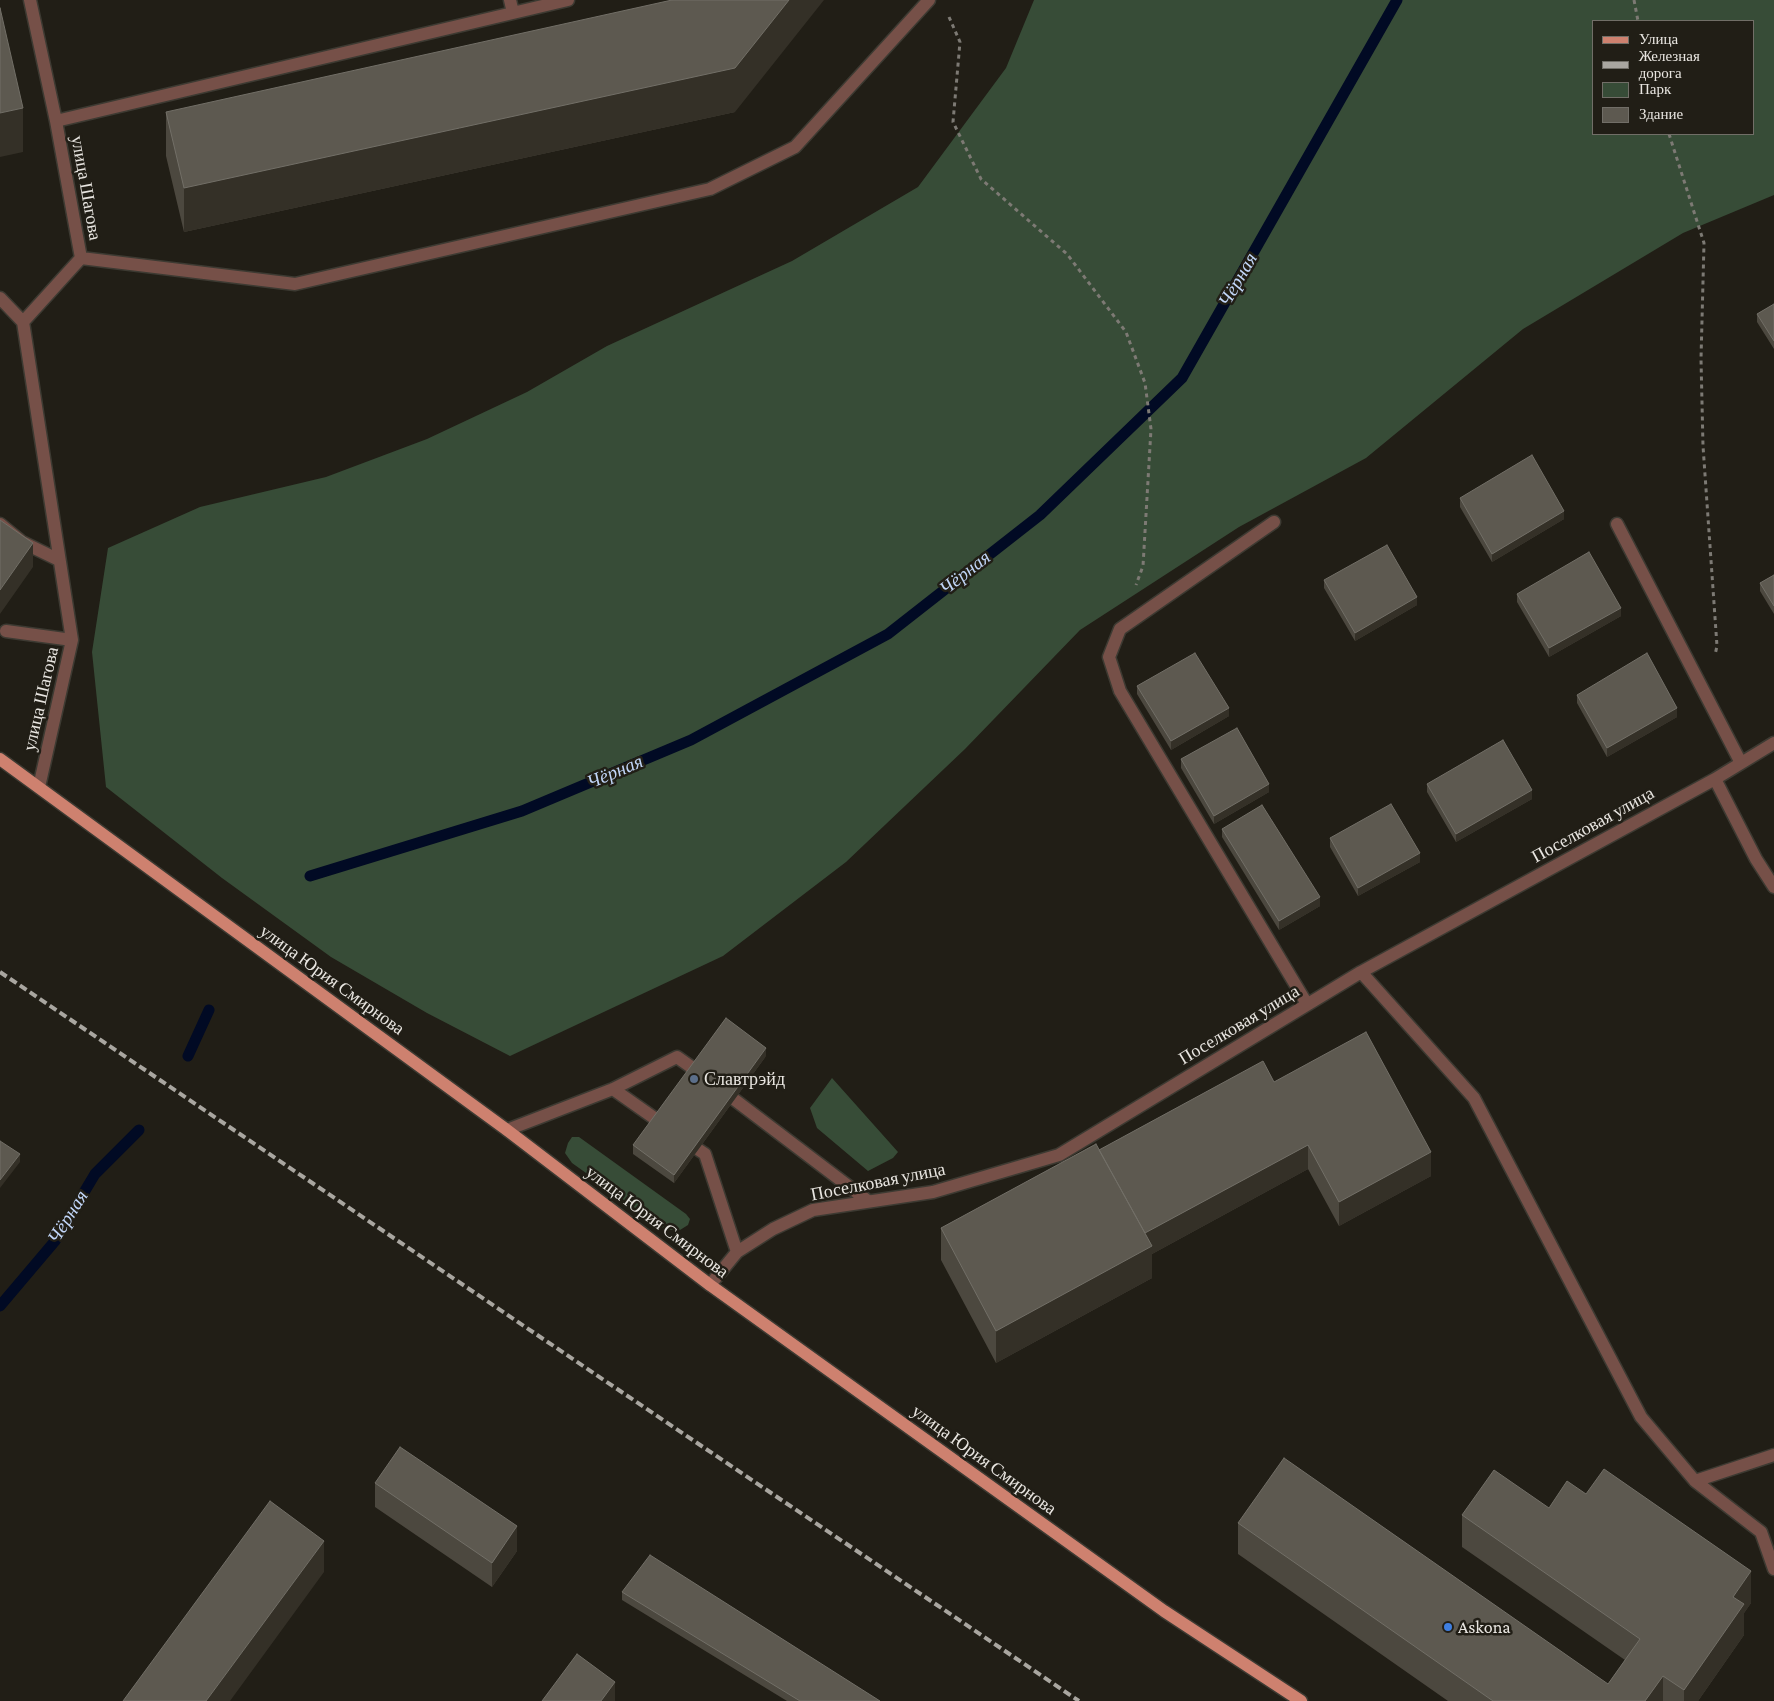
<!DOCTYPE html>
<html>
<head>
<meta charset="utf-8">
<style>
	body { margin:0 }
	#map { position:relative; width:1774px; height:1701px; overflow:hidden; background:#211e16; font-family:"Crimson Pro",serif }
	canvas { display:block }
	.legend { position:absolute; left:1592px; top:20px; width:162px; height:115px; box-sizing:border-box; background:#211e16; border:1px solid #716e67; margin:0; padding:6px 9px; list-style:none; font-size:15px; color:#e8e5e0 }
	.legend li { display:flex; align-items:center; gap:10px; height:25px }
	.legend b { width:25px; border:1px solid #716e67 }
</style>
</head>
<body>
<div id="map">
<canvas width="1774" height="1701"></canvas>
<ul class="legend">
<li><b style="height:6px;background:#ce816f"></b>Улица</li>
<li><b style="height:6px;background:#a9a6a0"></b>Железная дорога</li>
<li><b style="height:14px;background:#374c37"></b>Парк</li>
<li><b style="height:14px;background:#5d5950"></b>Здание</li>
</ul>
</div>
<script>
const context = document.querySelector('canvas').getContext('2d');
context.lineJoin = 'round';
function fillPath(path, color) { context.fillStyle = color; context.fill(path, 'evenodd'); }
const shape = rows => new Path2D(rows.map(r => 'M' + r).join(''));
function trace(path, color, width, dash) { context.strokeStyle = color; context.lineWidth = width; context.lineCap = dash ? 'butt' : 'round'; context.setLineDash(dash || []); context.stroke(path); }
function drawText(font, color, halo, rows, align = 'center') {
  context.font = font + ' "Crimson Pro",serif'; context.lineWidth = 5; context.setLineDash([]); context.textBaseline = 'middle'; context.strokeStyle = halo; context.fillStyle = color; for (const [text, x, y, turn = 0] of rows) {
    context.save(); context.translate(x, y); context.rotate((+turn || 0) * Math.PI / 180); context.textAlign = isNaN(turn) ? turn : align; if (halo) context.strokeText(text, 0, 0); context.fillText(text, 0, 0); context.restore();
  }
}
const green = shape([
	[1034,0,1774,0,1774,195,1683,233,1523,329,1366,458,1239,527,1080,630,965,749,846,862,723,956,510,1056,427,1013,331,957,222,878,106,787,92,652,108,548,200,507,326,477,427,439,527,392,607,346,792,261,918,187,1006,68],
	[1753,21,1753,134,1593,134,1593,21],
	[832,1078,898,1152,893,1158,868,1171,817,1128,810,1108],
	[572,1137,579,1137,686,1214,690,1219,688,1225,680,1230,666,1230,572,1163,565,1153,568,1143]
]);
const stream = shape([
	[310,876,522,811,691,740,888,634,1040,515,1182,378,1397,0],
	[188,1056,209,1010],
	[0,1306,55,1241,95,1174,139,1130]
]);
const path = shape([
	[1634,0,1638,21],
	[949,17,960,42,953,122,981,179,1067,254,1126,332,1145,383,1151,429,1143,566,1136,585],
	[1669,134,1704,243,1701,359,1703,446,1717,646,1715,655]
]);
const minor = shape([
	[30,0,56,121,81,258,23,322,72,640,39,787],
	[510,0,513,13],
	[56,121,568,0],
	[81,258,295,284,710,189,795,147,929,0],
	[0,298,23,322],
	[1274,522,1120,629,1109,657,1120,691,1307,1004],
	[0,524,22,542,59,560],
	[1617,524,1741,763],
	[6,631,72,640],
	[1715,779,1756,859,1774,887],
	[1361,972,1474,1098,1641,1417,1695,1481,1761,1532,1774,1569],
	[613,1089,657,1120],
	[735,1100,868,1201],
	[507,1130,613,1089,677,1057,694,1069],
	[699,1150,705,1154,737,1252],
	[710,1285,737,1252,773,1229,813,1210,933,1192,1059,1155,1361,972,1715,779,1774,743],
	[1695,1481,1774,1455]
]);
const major = shape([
	[0,759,507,1130,710,1285,1164,1611,1301,1701]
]);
const rail = shape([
	[0,972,1079,1701]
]);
const wall = shape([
	[166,112,735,112,184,232,166,156],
	[1774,304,1774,349,1757,322,1757,314],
	[1460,498,1564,519,1492,562,1460,507],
	[1774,575,1774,614,1760,591,1760,583],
	[1324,580,1417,605,1355,641,1324,588],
	[1517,594,1621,616,1549,657,1517,602],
	[1137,686,1229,716,1171,750,1137,694],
	[1577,695,1677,717,1607,757,1577,703],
	[1181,759,1269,792,1214,824,1181,768],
	[1427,784,1532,799,1456,842,1427,792],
	[1222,829,1320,906,1279,930,1222,837],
	[1330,838,1420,862,1358,896,1330,847],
	[766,1056,674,1183,633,1154,633,1145],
	[1274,1082,1431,1176,1339,1226,1308,1169,1152,1254,1152,1278,996,1363,941,1260,941,1228,1099,1150],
	[375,1483,517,1551,492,1587,375,1507],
	[1586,1494,1751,1603,1744,1613,1744,1635,1698,1701,1448,1701,1238,1554,1238,1523,1608,1684,1625,1660,1462,1547,1462,1515,1549,1508],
	[622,1592,880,1701,787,1701,622,1600]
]);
const shadedWall = shape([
	[789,0,824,0,735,112,184,232,184,188],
	[23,108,23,152,0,157,0,113],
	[1564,511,1564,519,1492,562,1492,554],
	[33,543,33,567,0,614,0,590],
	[1417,597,1417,605,1355,641,1355,633],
	[1621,608,1621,616,1549,657,1549,648],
	[1229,708,1229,716,1171,750,1171,741],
	[1677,708,1677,717,1607,757,1607,748],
	[1269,784,1269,792,1214,824,1214,816],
	[1532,790,1532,799,1456,842,1456,834],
	[1420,853,1420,862,1358,896,1358,888],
	[1320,897,1320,906,1279,930,1279,921],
	[766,1048,766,1056,674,1183,674,1175],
	[1308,1145,1308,1169,1152,1254,1152,1278,996,1363,996,1331,1141,1235],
	[1431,1152,1431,1176,1339,1226,1339,1202],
	[20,1154,20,1162,0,1188,0,1180],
	[517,1526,517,1551,492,1587,492,1563],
	[324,1541,324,1572,230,1701,206,1701],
	[1751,1571,1751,1603,1744,1613,1744,1635,1698,1701,1684,1701,1684,1690,1733,1597],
	[1663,1676,1663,1701,1645,1701],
	[615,1682,615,1701,601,1701]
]);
const building = shape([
	[672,0,789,0,735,68,184,188,166,112,672,0],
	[0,8,23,108,0,113,0,8],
	[1774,304,1774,341,1757,314,1774,304],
	[1532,455,1564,511,1492,554,1460,498,1532,455],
	[0,520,33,543,0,590,0,520],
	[1387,545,1417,597,1355,633,1324,580,1387,545],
	[1589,552,1621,608,1549,648,1517,594,1589,552],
	[1774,575,1774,606,1760,583,1774,575],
	[1195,653,1229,708,1171,741,1137,686,1195,653],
	[1647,653,1677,708,1607,748,1577,695,1647,653],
	[1237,728,1269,784,1214,816,1181,759,1237,728],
	[1503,740,1532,790,1456,834,1427,784,1503,740],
	[1391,804,1420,853,1358,888,1330,838,1391,804],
	[1262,805,1320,897,1279,921,1222,829,1262,805],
	[726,1018,766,1048,674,1175,633,1145,726,1018],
	[1366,1032,1431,1152,1339,1202,1308,1145,1145,1233,1099,1150,1263,1061,1274,1082,1366,1032],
	[0,1141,20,1154,0,1180,0,1141],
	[1096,1144,1152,1246,996,1331,941,1228,1096,1144],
	[400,1447,517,1526,492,1563,375,1483,400,1447],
	[1284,1458,1608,1684,1640,1639,1462,1515,1494,1470,1549,1508,1567,1481,1586,1494,1604,1469,1751,1571,1733,1597,1744,1604,1684,1690,1663,1676,1645,1701,1493,1701,1238,1523,1284,1458],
	[270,1501,324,1541,206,1701,123,1701,270,1501],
	[650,1555,880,1701,800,1701,622,1592,650,1555],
	[577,1654,615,1682,601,1701,542,1701,577,1654]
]);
const markers = [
	[694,1079,5,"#5c6f8a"],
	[1448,1627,5,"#3f7fe0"]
];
const streetNames = [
	["улица Шагова",86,188,80],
	["улица Шагова",41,699,-77],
	["Поселковая улица",1593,825,-29],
	["улица Юрия Смирнова",332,980,36],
	["Поселковая улица",1239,1025,-31],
	["Поселковая улица",878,1182,-11],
	["улица Юрия Смирнова",657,1222,37],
	["улица Юрия Смирнова",984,1460,36]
];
const poiNames = [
	["Славтрэйд",704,1079],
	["Askona",1458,1627]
];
const waterNames = [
	["Чёрная",1238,280,-60],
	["Чёрная",965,573,-38],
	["Чёрная",615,772,-23],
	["Чёрная",68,1217,-58]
];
fillPath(green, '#374c37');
trace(stream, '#010a24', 11);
trace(minor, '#3d3a32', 15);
trace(major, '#3d3a32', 15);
trace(path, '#7d7a74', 3, [4, 4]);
trace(minor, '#765048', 12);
trace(major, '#ce816f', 12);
trace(rail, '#a9a6a0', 4, [8, 4]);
fillPath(wall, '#4c483f');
fillPath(shadedWall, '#343027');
fillPath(building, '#5d5950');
trace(building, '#726f67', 1);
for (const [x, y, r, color] of markers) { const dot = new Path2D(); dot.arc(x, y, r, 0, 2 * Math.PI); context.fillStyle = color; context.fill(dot); trace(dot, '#211e16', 2); }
drawText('18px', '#e8e5e0', '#211e16', streetNames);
drawText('18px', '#e8e5e0', '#211e16', poiNames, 'left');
drawText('italic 19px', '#c1d5f7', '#211e16', waterNames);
</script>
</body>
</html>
